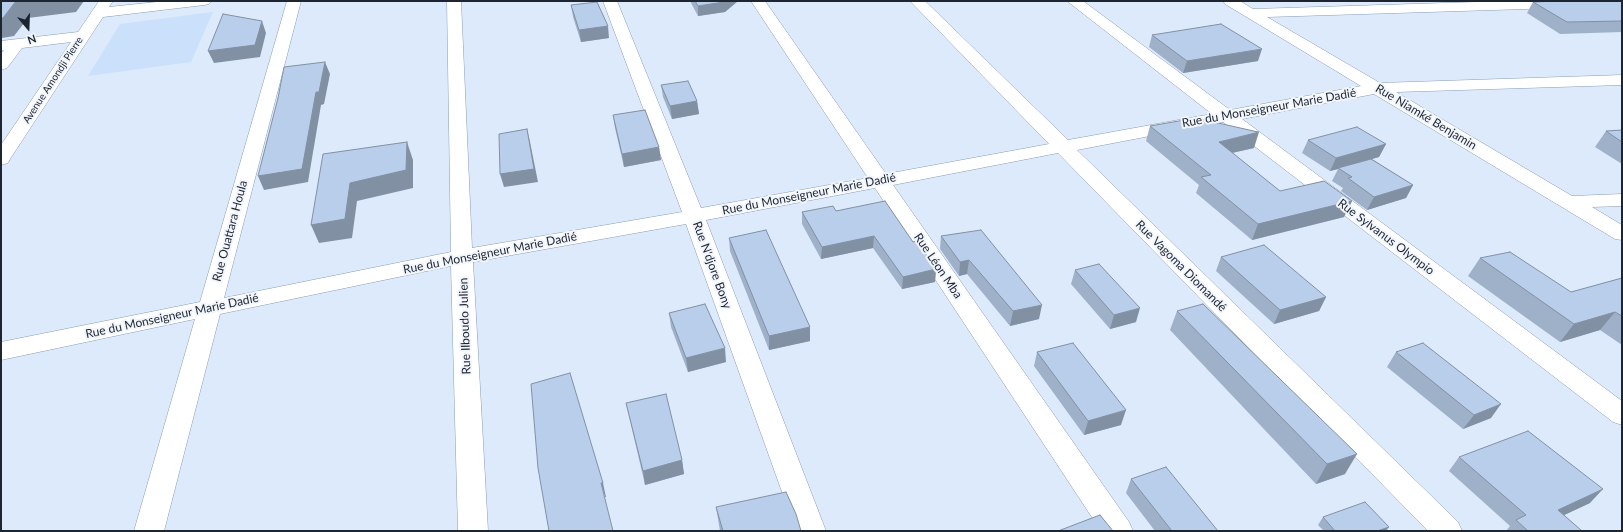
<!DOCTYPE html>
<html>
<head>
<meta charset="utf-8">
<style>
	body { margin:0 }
	#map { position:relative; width:1623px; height:532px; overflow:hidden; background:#ddeafb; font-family:Lato,sans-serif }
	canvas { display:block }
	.frame { position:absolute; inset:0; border:2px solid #1d2530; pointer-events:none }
	.north { position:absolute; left:8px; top:8px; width:40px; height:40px; -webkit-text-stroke:3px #f2f6fc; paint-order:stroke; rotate:161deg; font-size:11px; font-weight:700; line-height:16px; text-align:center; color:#1d2530 }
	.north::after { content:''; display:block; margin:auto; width:14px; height:18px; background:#1d2530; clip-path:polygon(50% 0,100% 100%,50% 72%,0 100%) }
</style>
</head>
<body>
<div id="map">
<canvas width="1623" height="532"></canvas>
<div class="frame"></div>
<div class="north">N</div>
</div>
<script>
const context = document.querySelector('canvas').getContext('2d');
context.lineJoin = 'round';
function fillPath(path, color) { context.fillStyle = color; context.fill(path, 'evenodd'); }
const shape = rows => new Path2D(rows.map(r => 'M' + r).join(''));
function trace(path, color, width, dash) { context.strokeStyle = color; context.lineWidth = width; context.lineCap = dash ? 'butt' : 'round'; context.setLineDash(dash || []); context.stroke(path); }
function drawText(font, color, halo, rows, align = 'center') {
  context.font = font + ' Lato,sans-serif'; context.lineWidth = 4; context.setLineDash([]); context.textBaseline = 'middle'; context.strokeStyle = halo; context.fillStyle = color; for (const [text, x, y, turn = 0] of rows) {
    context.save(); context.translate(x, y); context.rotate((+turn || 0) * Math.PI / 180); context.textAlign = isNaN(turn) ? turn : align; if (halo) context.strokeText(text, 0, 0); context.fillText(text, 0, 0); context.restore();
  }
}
const built = shape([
	[213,12,191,62,88,76,120,24]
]);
const minor = shape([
	[99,1,113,1,109,7,166,1,211,1,209,4,204,5,103,17,10,159,8,163,1,165,1,145,71,42,22,48,7,68,1,70,1,54,4,50,1,51,1,41,78,32,99,1],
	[287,1,301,1,224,298,451,252,447,1,461,1,472,248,682,212,603,1,617,1,701,208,868,178,751,1,765,1,886,174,1049,144,910,1,925,1,1068,140,1212,114,1067,1,1083,1,1230,110,1361,86,1225,4,1223,1,1240,1,1253,9,1510,1,1622,1,1622,6,1267,17,1380,83,1622,75,1622,85,1396,92,1572,196,1622,194,1622,206,1592,207,1622,225,1622,240,1615,239,1374,94,1242,119,1622,401,1622,425,1613,422,1223,122,1077,150,1458,522,1462,531,1428,531,1058,153,893,185,1129,522,1133,531,1101,531,875,188,706,220,826,531,796,531,686,224,473,262,488,531,458,531,451,266,220,314,164,531,134,531,195,319,1,360,1,342,200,302,287,1]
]);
const wall = shape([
	[690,1,738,1,725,12,698,16],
	[1622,1,1622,32,1560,34,1527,13,1533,2],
	[571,5,609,38,581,42,573,17],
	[1152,35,1258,61,1183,73,1149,47],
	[661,85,697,101,699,114,672,119,663,97],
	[613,115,659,147,661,160,624,167,615,128],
	[1150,126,1254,148,1232,153,1280,191,1352,201,1344,217,1252,240,1196,193,1199,185,1146,141],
	[1622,130,1622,164,1595,147,1606,131],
	[1308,140,1386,144,1379,157,1372,159,1413,185,1406,198,1367,210,1341,191,1343,188,1332,181,1338,169,1330,171,1302,153],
	[802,212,913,242,936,269,935,282,902,289,873,248,821,259,802,224],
	[941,236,1039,319,1010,326,967,274,959,276,940,249],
	[729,238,810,341,769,350,730,251],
	[1221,257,1326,297,1319,311,1274,324,1216,271],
	[1480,258,1571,292,1622,278,1622,345,1600,330,1560,342,1468,276],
	[1075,270,1136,322,1110,329,1071,284],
	[1177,311,1345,474,1316,484,1170,330],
	[669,313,726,362,688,372,671,327],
	[1037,352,1121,425,1084,435,1034,366],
	[1396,352,1491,418,1463,429,1387,367],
	[626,403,682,460,684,474,645,485],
	[1459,457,1590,503,1564,515,1582,531,1506,531,1510,526,1449,471],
	[1131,479,1218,531,1155,531,1126,493],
	[716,507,801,531,720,531],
	[1323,517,1386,531,1324,531,1318,525]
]);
const shadedWall = shape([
	[16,1,84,1,76,12,28,18,14,36,2,38,1,39,1,18],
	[726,1,738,1,725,12,698,16,698,6],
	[262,21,266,33,260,57,214,63,208,51],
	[608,26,609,38,581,42,579,30],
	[1262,49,1258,61,1183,73,1187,61],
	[325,62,330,74,324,104,321,105,308,182,264,190,258,176,316,92],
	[697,101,699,114,672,119,670,106],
	[527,129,530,142,538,182,504,187,500,174],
	[1259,132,1254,148,1213,157,1219,142],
	[407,142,413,160,413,188,357,201,352,238,319,243,311,225,350,183],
	[1386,144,1379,157,1339,168,1338,168,1338,169,1330,171,1336,158],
	[659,147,661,160,624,167,622,154],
	[1413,185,1406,198,1367,210,1374,197],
	[1352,201,1344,217,1252,240,1258,224],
	[874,236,873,248,821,259,822,247],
	[969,260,967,274,959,276,960,262],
	[936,269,935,282,902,289,903,277],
	[1326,297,1319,311,1274,324,1280,310],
	[1042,305,1039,319,1010,326,1013,311],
	[1140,308,1136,322,1110,329,1114,315],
	[1615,312,1600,330,1560,342,1574,324],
	[810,327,810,341,769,350,769,336],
	[725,348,726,362,688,372,686,358],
	[1501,404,1491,418,1463,429,1474,415],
	[1126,410,1121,425,1084,435,1088,421],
	[1357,454,1345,474,1316,484,1327,464],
	[682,460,684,474,645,485,643,471],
	[601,483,603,483,606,497,605,497],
	[1603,489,1590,503,1545,524,1558,510],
	[1389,527,1386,531,1377,531]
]);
const building = shape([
	[1,1,16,1,3,18,1,18,1,1],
	[695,1,726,1,724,2,698,6,695,1],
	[1560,1,1622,1,1622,21,1567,22,1533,2,1560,1],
	[597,2,608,26,579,30,571,5,597,2],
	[223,14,262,21,255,45,208,51,223,14],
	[1221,24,1262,49,1187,61,1152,35,1221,24],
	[325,62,319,92,316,92,302,169,258,176,278,98,284,67,325,62],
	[688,81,697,101,670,106,661,85,688,81],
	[645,110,659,147,622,154,613,115,645,110],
	[1196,118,1258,132,1259,132,1219,142,1280,191,1324,181,1352,201,1258,224,1201,177,1211,175,1150,126,1196,118],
	[1357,127,1386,144,1336,158,1308,140,1357,127],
	[527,129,534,169,500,174,499,134,527,129],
	[1622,130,1622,142,1606,131,1622,130],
	[407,142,406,170,350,183,345,219,311,225,323,154,407,142],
	[1371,159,1413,185,1374,197,1348,178,1352,177,1338,168,1371,159],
	[885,201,913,242,917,241,936,269,903,277,874,236,822,247,802,212,833,206,836,211,885,201],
	[766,230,810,327,769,336,729,238,766,230],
	[981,230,1042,305,1013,311,969,260,960,262,941,236,981,230],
	[1264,245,1326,297,1280,310,1221,257,1264,245],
	[1510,252,1571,292,1622,278,1622,316,1615,312,1574,324,1480,258,1510,252],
	[1099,264,1140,308,1114,315,1075,270,1099,264],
	[705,304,725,348,686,358,669,313,705,304],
	[1203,304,1357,454,1327,464,1177,311,1203,304],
	[1073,343,1126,410,1088,421,1037,352,1073,343],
	[1423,343,1501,404,1474,415,1396,352,1423,343],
	[570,373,603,483,601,483,613,531,549,531,538,468,531,384,570,373],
	[666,394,682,460,643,471,626,403,666,394],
	[1528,431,1603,489,1558,510,1582,531,1528,531,1516,520,1526,515,1459,457,1528,431],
	[1166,467,1218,531,1172,531,1131,479,1166,467],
	[786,492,796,514,801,531,723,531,716,507,786,492],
	[1365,502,1389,527,1377,531,1335,531,1323,517,1365,502],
	[1100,515,1113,531,1058,531,1100,515]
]);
const farStreetnames = [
	["Avenue Amondji Pierre",53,80,-57]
];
const streetNames = [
	["Rue du Monseigneur Marie Dadié",1269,108,-10],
	["Rue Niamké Benjamin",1426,117,31],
	["Rue du Monseigneur Marie Dadié",809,194,-11],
	["Rue Ouattara Houla",230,231,-75],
	["Rue Sylvanus Olympio",1386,237,37],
	["Rue du Monseigneur Marie Dadié",490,253,-11],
	["Rue N'djore Bony",712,265,70],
	["Rue Léon Mba",938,266,56],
	["Rue Vagoma Diomandé",1181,266,45],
	["Rue du Monseigneur Marie Dadié",172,316,-12],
	["Rue Ilboudo Julien",465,326,-92]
];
fillPath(built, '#cae0fb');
trace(minor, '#889cb6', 1);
fillPath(minor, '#fff');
fillPath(wall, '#9fb1c9');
fillPath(shadedWall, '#8290a4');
fillPath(building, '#b9ceea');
trace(building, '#8290a4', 1);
drawText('10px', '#1d2530', '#f2f6fc', farStreetnames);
drawText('12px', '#1d2530', '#f2f6fc', streetNames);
</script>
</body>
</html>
